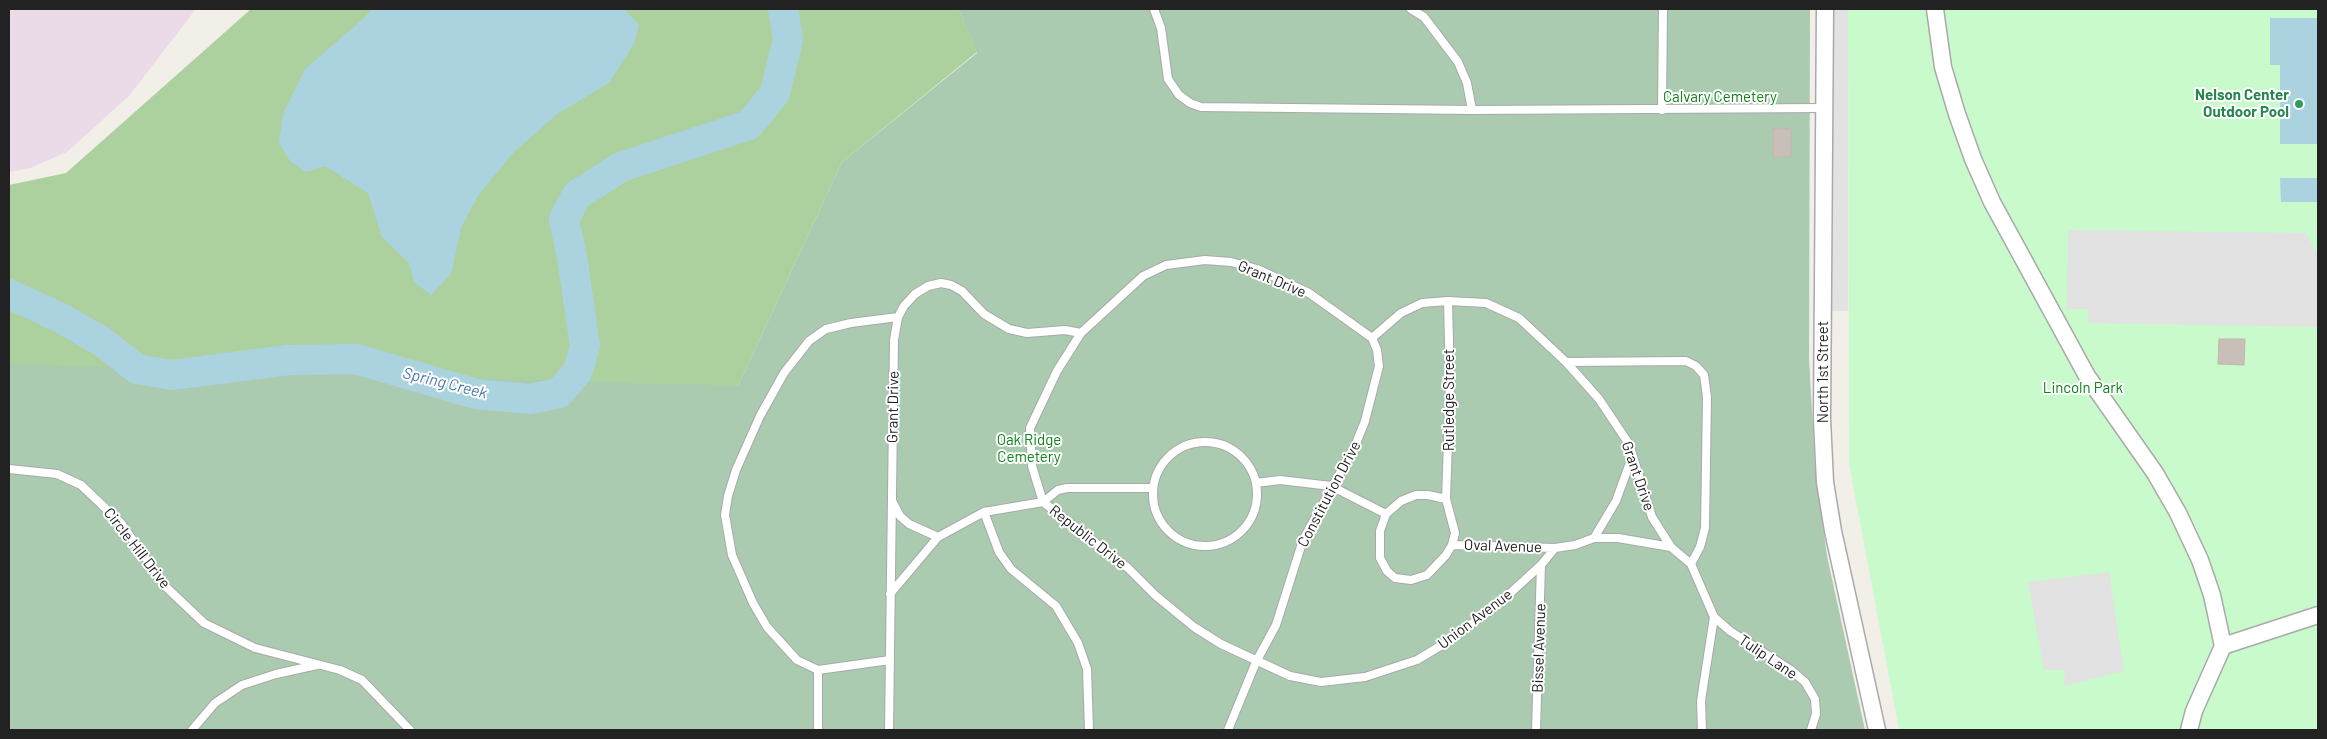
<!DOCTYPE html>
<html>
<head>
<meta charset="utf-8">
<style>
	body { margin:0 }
	#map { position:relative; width:2327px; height:739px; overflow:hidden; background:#f2efe9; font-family:Barlow,sans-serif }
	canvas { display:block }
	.frame { position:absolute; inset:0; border:10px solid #222; pointer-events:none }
</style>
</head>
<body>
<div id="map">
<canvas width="2327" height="739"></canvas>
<div class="frame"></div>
</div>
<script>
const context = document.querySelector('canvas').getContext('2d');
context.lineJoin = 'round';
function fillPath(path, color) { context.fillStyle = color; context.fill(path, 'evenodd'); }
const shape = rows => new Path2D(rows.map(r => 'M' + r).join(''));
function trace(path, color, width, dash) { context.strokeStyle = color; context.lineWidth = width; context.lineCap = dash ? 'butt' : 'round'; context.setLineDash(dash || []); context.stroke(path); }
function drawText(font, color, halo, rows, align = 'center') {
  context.font = font + ' Barlow,sans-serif'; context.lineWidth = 4; context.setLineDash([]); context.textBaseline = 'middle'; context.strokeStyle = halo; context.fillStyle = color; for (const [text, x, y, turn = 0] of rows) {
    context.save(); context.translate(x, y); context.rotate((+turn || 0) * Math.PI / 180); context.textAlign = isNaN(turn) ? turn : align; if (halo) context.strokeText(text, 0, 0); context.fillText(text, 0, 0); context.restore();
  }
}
const industrial = shape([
	[9,9,196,9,129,96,67,152,30,168,9,172]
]);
const forest = shape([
	[251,9,959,9,977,52,842,162,738,386,9,459,9,185,66,173]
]);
const cemetery = shape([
	[959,9,1810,9,1809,359,1815,465,1827,556,1865,730,9,730,9,364,738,386,842,162,977,53]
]);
const park = shape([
	[1848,9,2318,9,2318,730,1899,730,1849,464]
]);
const parking = shape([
	[1832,9,1848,9,1848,311,1832,311],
	[2068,230,2306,233,2318,256,2318,327,2088,323,2088,309,2067,309],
	[2109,572,2124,671,2064,686,2065,670,2044,670,2028,582]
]);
const water = shape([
	[372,9,624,9,639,25,634,44,609,83,557,114,513,153,479,194,461,228,451,274,431,295,414,282,409,263,382,237,368,193,325,166,306,172,290,161,279,143,283,114,305,69,363,19],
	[2270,18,2318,18,2318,144,2280,144,2280,65,2270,65],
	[2280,178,2318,178,2318,202,2281,202]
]);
const river = shape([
	[9,294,63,319,104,343,137,369,171,375,289,360,356,359,476,394,530,399,559,393,578,371,585,346,572,257,564,219,577,195,621,167,749,125,775,93,788,39,783,9]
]);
const building = shape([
	[1773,129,1791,129,1791,157,1773,157,1773,129],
	[2219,339,2245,339,2244,365,2218,364,2219,339]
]);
const service = shape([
	[1154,9,1161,28,1168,79,1179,95,1190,103,1201,107,1472,110,1824,108],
	[1411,9,1424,17,1458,62,1467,83,1472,110],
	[1662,110,1663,9],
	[1081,333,1057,371,1030,428,1032,466,1043,502,1128,568,1155,595,1194,627,1221,644,1290,676,1321,682,1365,677,1417,660,1442,645,1495,607,1541,565,1555,548,1575,545,1594,538,1616,501,1632,457],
	[1372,338,1401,313,1422,303,1448,301,1486,303,1519,318,1566,362,1599,399,1629,444,1652,517,1671,547,1691,564,1714,617,1701,701,1702,730],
	[1566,362,1686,361,1696,366,1704,375,1707,397,1705,528,1700,547,1691,564],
	'1153 494a52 52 0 1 1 104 0a52 52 0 1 1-104 0Z',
	[9,469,57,474,81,485,121,523,166,587,204,623,255,648,340,670,362,680,410,730],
	[1256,483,1280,480,1331,486,1386,514],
	[1446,499,1428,495,1416,495,1401,501,1386,514,1380,531,1380,558,1387,571,1395,578,1411,580,1427,575,1446,555,1452,545,1455,533,1446,499,1450,383,1448,301],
	[892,501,900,516,909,524,938,537],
	[984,512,999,552,1011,569,1056,606,1078,643,1087,669,1089,730],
	[1594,538,1618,538,1671,547],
	[1452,545,1555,548],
	[890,594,938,537,984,512,1043,502,1058,490,1067,488,1152,488],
	[1714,617,1730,631,1791,670,1805,682,1815,699,1816,714,1811,730],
	[890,660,818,670,797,660,767,627,753,603,732,555,725,515,728,496,736,470,760,416,784,373,809,341,826,329,851,323,898,317],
	[192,730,215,703,242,685,276,674,317,665],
	[818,730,818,670],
	[889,730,894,340,898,317,904,306,915,294,928,286,941,283,951,285,962,291,984,314,1009,329,1027,333,1065,330,1081,333,1143,276,1166,265,1205,260,1231,262,1257,269,1309,293,1372,338,1377,350,1379,366,1365,421,1355,446,1303,540,1276,625,1256,662,1228,730],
	[1536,730,1541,565]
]);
const minor = shape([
	[1825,9,1822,419,1825,482,1833,531,1877,730],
	[1935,9,1943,67,1957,114,1973,159,1992,202,2087,376,2155,473,2178,513,2200,560,2212,595,2223,646,2194,711,2189,730],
	[2223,646,2318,615]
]);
const markers = [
	[2299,104,5,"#2e9e5b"]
];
const leisureNames = [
	["Nelson Center",2289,95],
	["Outdoor Pool",2289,112]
];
const parkNames = [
	["Calvary Cemetery",1720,97],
	["Lincoln Park",2083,388],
	["Oak Ridge",1029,440],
	["Cemetery",1029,457]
];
const streetNames = [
	["Grant Drive",1272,279,23],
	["North 1st Street",1823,372,-90],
	["Rutledge Street",1449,400,-90],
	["Grant Drive",893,407,-89],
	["Grant Drive",1638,476,71],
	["Constitution Drive",1329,494,-62],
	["Republic Drive",1088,537,38],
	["Oval Avenue",1503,546,2],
	["Circle Hill Drive",137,548,52],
	["Union Avenue",1475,619,-37],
	["Bissel Avenue",1539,648,-88],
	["Tulip Lane",1768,657,34]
];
const waterNames = [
	["Spring Creek",445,383,14]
];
fillPath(industrial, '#ebdbe8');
fillPath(forest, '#add19e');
fillPath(cemetery, '#aacbaf');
fillPath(park, '#c8facc');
fillPath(parking, '#e2e2e2');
fillPath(water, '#aad3df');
trace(river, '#aad3df', 30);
fillPath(building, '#c7bfb8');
trace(building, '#c4b6ab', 1);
trace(service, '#a9a9a9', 10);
trace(minor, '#a9a9a9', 19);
trace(service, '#fff', 8);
trace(minor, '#fff', 16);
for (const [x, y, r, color] of markers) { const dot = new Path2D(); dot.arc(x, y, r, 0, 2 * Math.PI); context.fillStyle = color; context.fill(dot); trace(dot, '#fff', 2); }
drawText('bold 15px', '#27864d', '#fff', leisureNames, 'right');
drawText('15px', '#0c8416', '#fff', parkNames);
drawText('15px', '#222', '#fff', streetNames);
drawText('italic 16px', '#4a7aab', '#fff', waterNames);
</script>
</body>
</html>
